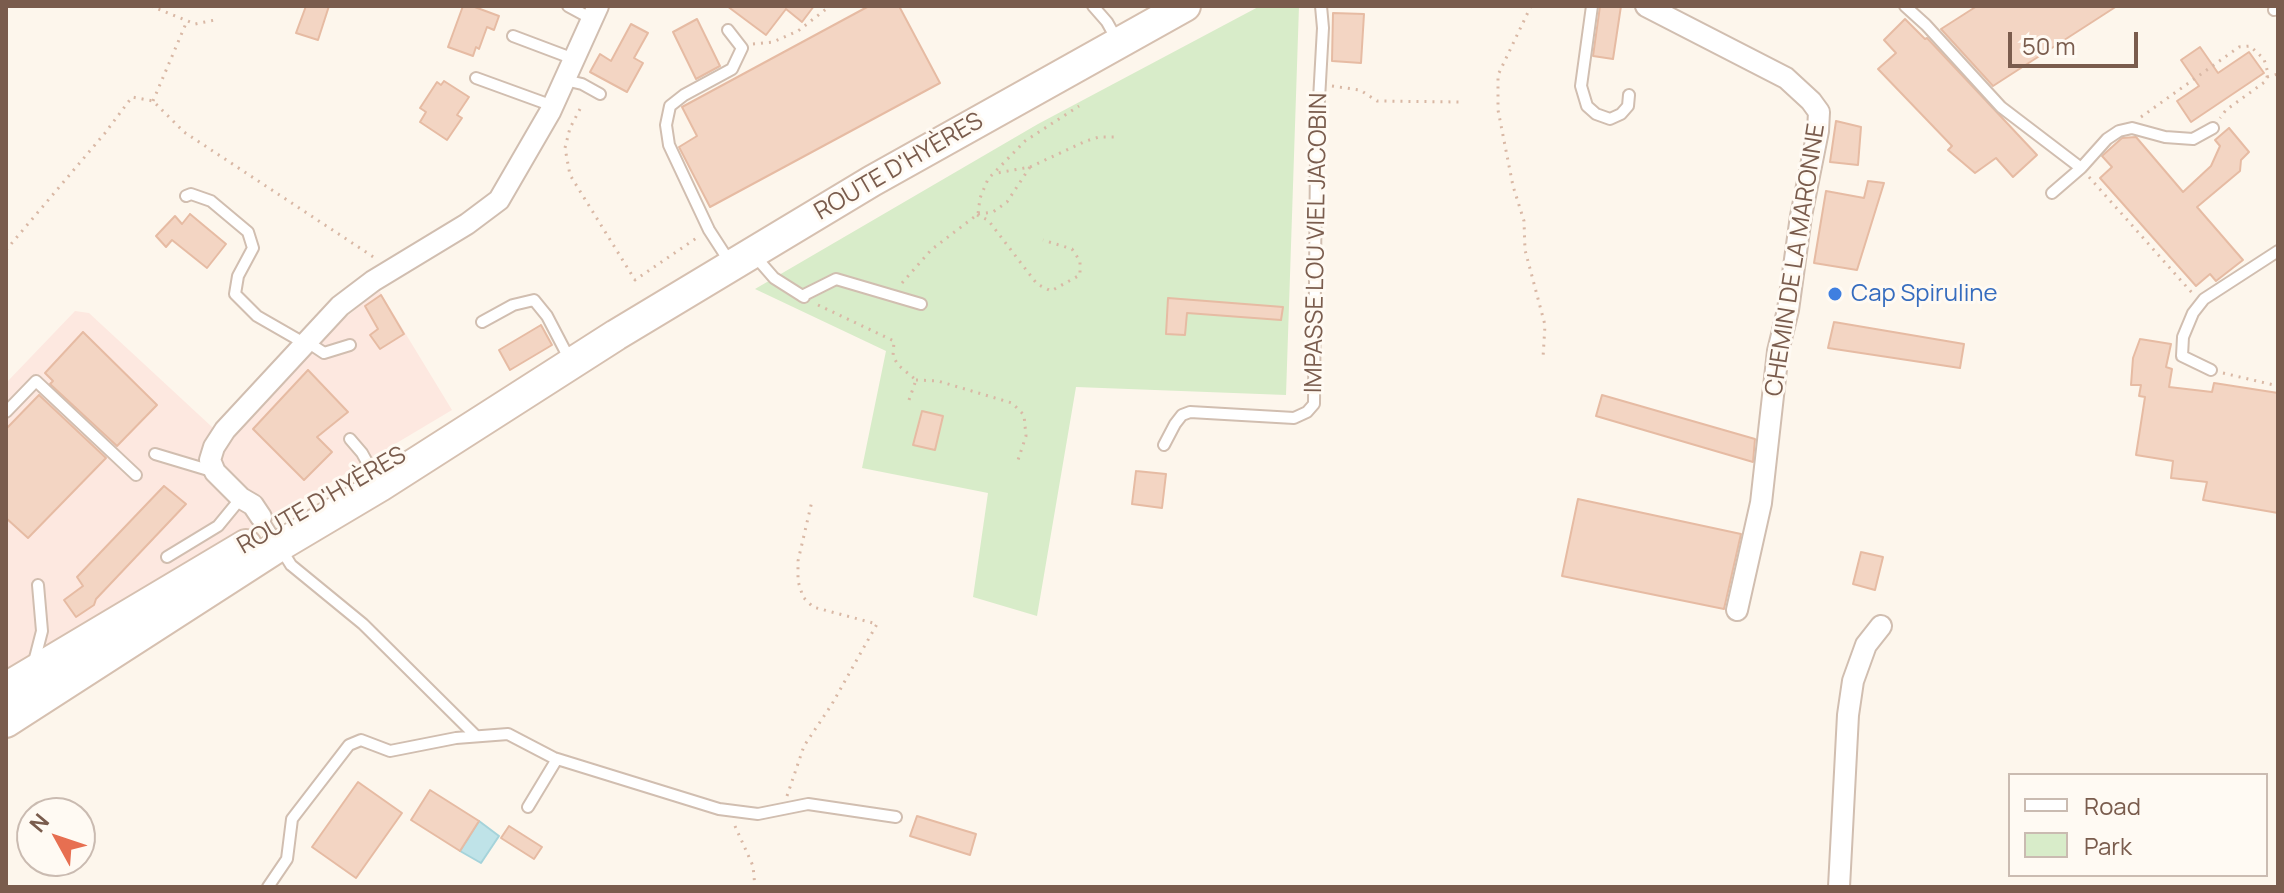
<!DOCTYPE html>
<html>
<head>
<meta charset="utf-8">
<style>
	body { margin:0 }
	#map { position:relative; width:2284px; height:893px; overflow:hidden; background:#fdf6ec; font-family:Manrope,sans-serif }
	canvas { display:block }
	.frame { position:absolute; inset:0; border:8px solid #7a5c4d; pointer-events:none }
	.legend { position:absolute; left:2008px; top:773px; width:260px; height:104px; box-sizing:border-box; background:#fffaf3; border:2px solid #cabbb1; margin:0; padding:10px 14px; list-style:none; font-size:24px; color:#7a5c4d }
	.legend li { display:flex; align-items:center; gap:16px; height:40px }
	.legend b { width:40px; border:2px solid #cabbb1 }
	.north { position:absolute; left:16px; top:797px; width:80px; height:80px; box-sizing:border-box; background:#fffaf3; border:2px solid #cabbb1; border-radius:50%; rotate:310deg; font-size:22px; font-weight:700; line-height:32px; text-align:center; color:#7a5c4d }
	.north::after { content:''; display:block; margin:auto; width:28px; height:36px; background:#e76f51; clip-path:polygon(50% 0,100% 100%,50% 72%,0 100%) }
	.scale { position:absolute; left:2008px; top:32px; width:130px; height:36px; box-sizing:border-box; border:4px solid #7a5c4d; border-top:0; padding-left:10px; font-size:24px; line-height:28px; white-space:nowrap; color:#7a5c4d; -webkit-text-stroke:6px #fffaf3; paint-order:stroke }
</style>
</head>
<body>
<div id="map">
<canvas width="2284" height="893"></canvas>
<div class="frame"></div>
<ul class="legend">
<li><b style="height:10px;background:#fff"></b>Road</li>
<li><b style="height:22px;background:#d8ecc9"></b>Park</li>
</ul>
<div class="north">N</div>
<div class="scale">50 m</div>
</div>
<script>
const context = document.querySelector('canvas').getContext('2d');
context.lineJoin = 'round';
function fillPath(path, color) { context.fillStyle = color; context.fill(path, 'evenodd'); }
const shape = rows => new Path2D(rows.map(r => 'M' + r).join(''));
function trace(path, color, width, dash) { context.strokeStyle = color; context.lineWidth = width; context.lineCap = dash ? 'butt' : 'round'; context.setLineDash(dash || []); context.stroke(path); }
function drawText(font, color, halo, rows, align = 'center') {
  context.font = font + ' Manrope,sans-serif'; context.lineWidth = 6; context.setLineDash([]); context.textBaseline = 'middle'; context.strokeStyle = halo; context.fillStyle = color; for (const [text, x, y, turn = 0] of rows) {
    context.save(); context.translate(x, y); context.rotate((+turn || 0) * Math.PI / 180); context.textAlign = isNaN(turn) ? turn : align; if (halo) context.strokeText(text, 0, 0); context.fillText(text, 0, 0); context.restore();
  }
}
const commercial = shape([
	[379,290,452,410,6,676,6,383,75,311,89,313,225,439,305,351]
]);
const green = shape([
	[1260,6,1299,6,1286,395,1076,387,1037,616,973,597,988,493,862,468,886,351,755,289,1038,124]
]);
const water = shape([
	[479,821,499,836,481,863,460,851,479,821]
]);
const building = shape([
	[306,6,329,6,318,40,296,33,306,6],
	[463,6,472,6,499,16,494,30,487,27,479,49,476,47,473,56,448,47,463,6],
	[727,6,814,6,802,22,786,9,766,35,727,6],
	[869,6,899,6,940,83,710,207,679,147,697,136,682,107,869,6],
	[1600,6,1621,6,1613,59,1593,56,1600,6],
	[1977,6,2117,6,1993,86,1941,29,1977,6],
	[1333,13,1364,14,1361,63,1332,61,1333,13],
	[697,19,720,66,696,79,673,32,697,19],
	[1905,19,1925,39,1927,38,2037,155,2013,177,1996,158,1975,173,1948,150,1952,146,1878,69,1896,53,1884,40,1905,19],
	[631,24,648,33,634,58,643,63,627,92,590,72,600,54,611,61,631,24],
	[2200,47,2218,73,2249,52,2264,73,2191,122,2177,101,2199,86,2181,60,2200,47],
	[444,81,469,97,457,115,462,118,447,140,420,122,426,112,420,108,437,82,441,85,444,81],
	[1836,121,1861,127,1858,165,1830,162,1836,121],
	[2229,128,2249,152,2241,160,2240,171,2197,207,2243,260,2216,281,2210,274,2196,286,2100,178,2112,167,2102,156,2122,138,2136,137,2183,192,2211,166,2220,146,2215,140,2229,128],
	[1868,181,1884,183,1857,270,1814,263,1826,191,1864,198,1868,181],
	[190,214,226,244,207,268,172,240,166,247,156,236,175,216,182,224,190,214],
	[381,295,404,334,380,349,370,335,378,329,365,306,381,295],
	[1168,298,1283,307,1281,320,1187,313,1185,335,1166,334,1168,298],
	[1834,322,1964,344,1960,368,1828,348,1834,322],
	[541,325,552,345,510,370,499,350,541,325],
	[83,332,157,405,117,446,50,384,53,381,45,373,83,332],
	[2140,339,2171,344,2166,367,2172,369,2169,387,2212,392,2214,383,2278,393,2278,513,2203,500,2207,482,2171,478,2173,461,2136,455,2145,397,2139,396,2141,385,2131,385,2133,358,2140,339],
	[308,370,348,412,317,437,332,452,304,480,253,429,308,370],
	[39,395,106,458,28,538,6,518,6,429,39,395],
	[1602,395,1755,439,1753,462,1596,416,1602,395],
	[922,411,943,416,935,450,913,445,922,411],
	[1136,471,1166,474,1162,508,1132,504,1136,471],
	[164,486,186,504,96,599,94,605,76,617,64,600,83,586,77,577,164,486],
	[1578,499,1741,534,1724,609,1562,576,1578,499],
	[1861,552,1883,557,1875,590,1853,584,1861,552],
	[358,782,402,813,356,878,312,847,358,782],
	[430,790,479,821,460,851,411,820,430,790],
	[917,816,976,834,970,855,910,836,917,816],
	[509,826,542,847,534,859,501,838,509,826]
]);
const path = shape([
	[151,6,195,24,215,20],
	[1531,6,1498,75,1498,110,1513,186,1524,221,1525,250,1545,325,1543,358],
	[753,44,773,42,798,31,830,6],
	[2267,77,2278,74],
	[1332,86,1360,90,1377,101,1460,102],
	[153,101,187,21],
	[580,109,570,128,565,148,570,175,635,280,698,237],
	[2141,117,2239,47,2250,46,2264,59,2268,73,2266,81,2226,110,2220,118],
	[1030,167,1086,141,1099,137,1118,137],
	[2089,177,2193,294],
	[978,214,993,212,1007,202,1030,167,997,173],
	[977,215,988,220,1037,284,1051,291,1080,275,1080,261,1072,249,1043,240],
	[6,250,105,133,132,97,153,101,184,132,375,258],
	[902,283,931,250,978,214,980,198,988,179,1025,141,1079,106],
	[818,305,894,341,893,356,898,365,916,380,909,400],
	[2223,373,2278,386],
	[916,380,938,381,1012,403,1024,415,1026,436,1018,460],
	[787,796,804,746,832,704,877,624,813,607,803,597,798,581,798,561,812,501],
	[735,826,753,866,755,887]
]);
const service = shape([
	[568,6,592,19],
	[1093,6,1107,22,1117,40],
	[1592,6,1581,86,1587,106,1596,114,1610,119,1621,114,1628,106,1629,95],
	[1905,6,1926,25,2001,107,2081,168,2107,139,2119,131,2132,128,2165,137,2193,139,2213,128],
	[2274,10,2278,8],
	[728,30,742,48,732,69,684,95,670,106,666,125,669,145,709,230,731,264],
	[513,36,574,59],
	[476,78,553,106],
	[565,80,582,84,600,94],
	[2052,193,2081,168],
	[186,196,191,194,211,201,248,232,253,248,238,276,235,294,257,316,304,343],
	[754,255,774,278,804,297],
	[802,296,836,279,921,304],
	[482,322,513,305,534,300,547,316,571,362],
	[306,341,324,353,350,345],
	[2211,370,2182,356,2183,337,2193,313,2204,299,2278,251],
	[6,412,36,381,136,475],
	[350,439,362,453,379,484],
	[1164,445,1175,424,1182,415,1190,412,1294,418,1307,412,1314,404,1316,153,1323,28,1321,6],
	[155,454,215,472],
	[261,517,291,565,363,624,476,736],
	[167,557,218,526,241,498],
	[34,662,42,631,38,585],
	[528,807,557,759],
	[268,887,287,859,292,819,349,745,361,740,390,751,456,738,508,734,554,758,719,809,758,814,808,804,896,817]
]);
const minor = shape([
	[1646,6,1786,78,1811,101,1819,112,1818,131,1801,216,1788,310,1778,351,1761,503,1737,610],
	[261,517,253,505,241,498,215,472,210,460,214,447,225,430,340,306,373,281,467,224,499,200,550,112,598,6],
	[1839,887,1848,715,1853,681,1866,645,1881,626]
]);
const secondary = shape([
	[6,688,246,545],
	[6,722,279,546,380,486,616,335,872,181,1185,6]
]);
const markers = [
	[1835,294,8,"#3f7fe0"]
];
const streetNames = [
	["ROUTE D'HYÈRES",899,167,-30],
	["IMPASSE LOU VIEL JACOBIN",1317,243,-89],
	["CHEMIN DE LA MARONNE",1796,260,-81],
	["ROUTE D'HYÈRES",322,501,-30]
];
const shopNames = [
	["Cap Spiruline",1851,294]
];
fillPath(commercial, '#fde8e0');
fillPath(green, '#d8ecc9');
fillPath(water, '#bfe3e8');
trace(water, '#a5d3da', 2);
fillPath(building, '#f3d5c3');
trace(building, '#e6bba3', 2);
trace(service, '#d1beb0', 14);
trace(minor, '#d1beb0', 24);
trace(secondary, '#d6c0b0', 34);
trace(path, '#d9b8a5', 3, [2, 6]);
trace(service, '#fff', 10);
trace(minor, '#fff', 20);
trace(secondary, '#fff', 30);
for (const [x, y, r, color] of markers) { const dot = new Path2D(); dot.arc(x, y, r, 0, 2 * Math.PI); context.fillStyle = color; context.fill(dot); trace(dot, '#fffaf3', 3); }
drawText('24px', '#7a5c4d', '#fffaf3', streetNames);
drawText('24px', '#366cbe', '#fffaf3', shopNames, 'left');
</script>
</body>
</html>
